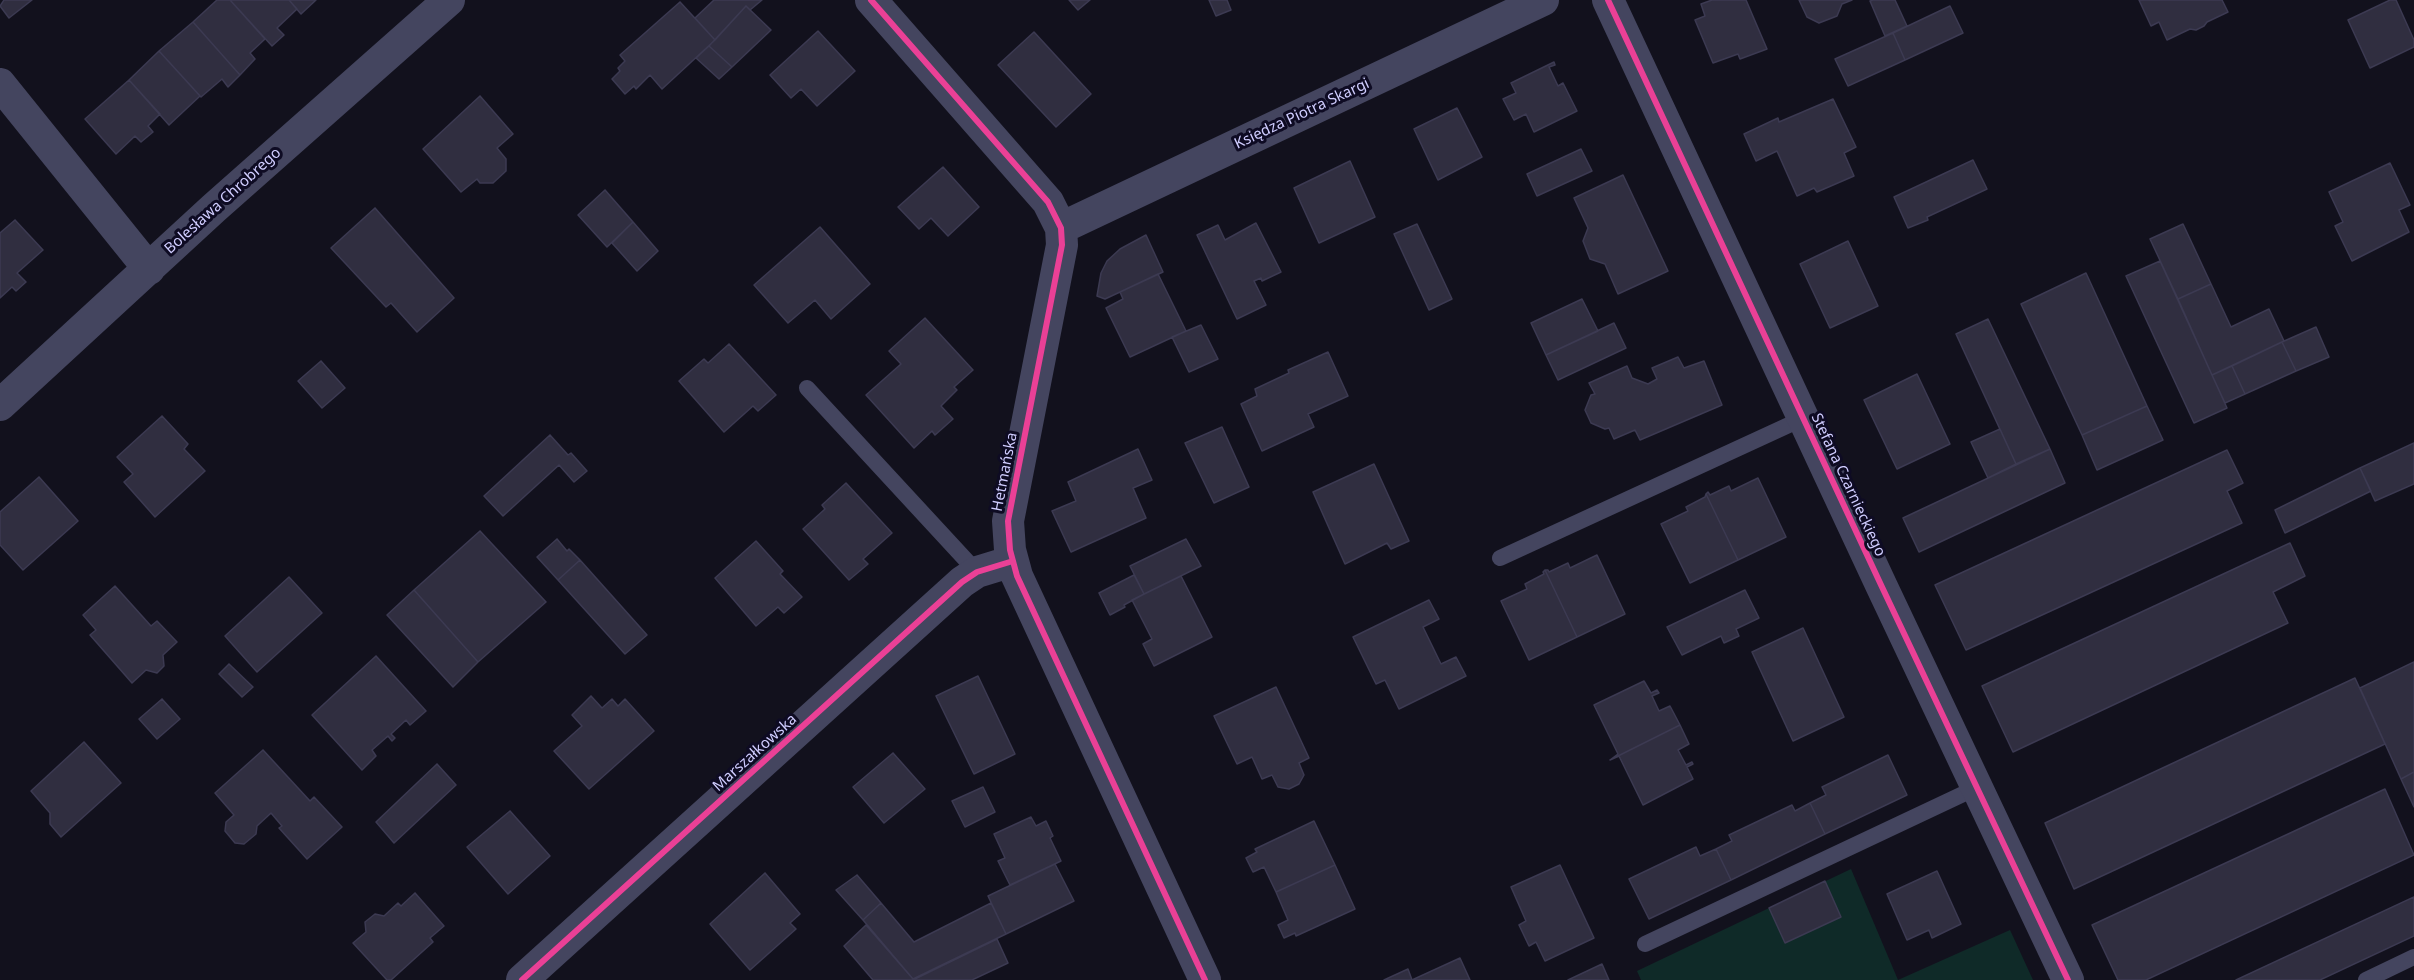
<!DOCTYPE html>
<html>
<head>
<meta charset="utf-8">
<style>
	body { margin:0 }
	canvas { display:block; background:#12111d }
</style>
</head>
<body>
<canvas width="2414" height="980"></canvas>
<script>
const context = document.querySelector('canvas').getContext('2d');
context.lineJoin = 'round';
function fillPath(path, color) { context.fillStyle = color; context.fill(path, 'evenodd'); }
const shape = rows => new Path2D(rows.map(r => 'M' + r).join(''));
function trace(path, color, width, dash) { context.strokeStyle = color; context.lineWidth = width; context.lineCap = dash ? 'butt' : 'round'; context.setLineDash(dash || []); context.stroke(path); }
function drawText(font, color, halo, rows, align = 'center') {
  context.font = font + ' "Noto Sans",sans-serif'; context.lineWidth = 6; context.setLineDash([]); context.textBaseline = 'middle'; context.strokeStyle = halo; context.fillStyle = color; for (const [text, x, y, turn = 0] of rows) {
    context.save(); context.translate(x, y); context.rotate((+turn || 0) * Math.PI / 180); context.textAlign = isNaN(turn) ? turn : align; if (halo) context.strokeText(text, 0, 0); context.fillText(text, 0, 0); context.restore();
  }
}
const green = shape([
	[1851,869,1898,980,2010,930,2033,980,1641,980,1637,971]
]);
const building = shape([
	[4,0,32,0,9,18,0,6,4,0],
	[217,0,230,0,265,39,250,53,255,59,240,75,193,22,217,0],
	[230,0,289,0,297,9,277,28,284,35,272,46,230,0],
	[289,0,316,0,301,14,289,0],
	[714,0,762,0,750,10,746,6,715,40,695,18,714,0],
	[1069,0,1090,0,1078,10,1069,0],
	[1209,0,1227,0,1231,10,1216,16,1209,0],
	[1712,0,1746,0,1767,49,1740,59,1738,54,1713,63,1695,20,1705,16,1701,4,1712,0],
	[1799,0,1852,0,1842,4,1837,16,1819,23,1807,17,1799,0],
	[1873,0,1895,0,1907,26,1885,36,1870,1,1873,0],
	[2139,0,2222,0,2228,12,2207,22,2204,26,2196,30,2190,29,2167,40,2159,22,2151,26,2139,0],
	[2390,0,2396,0,2414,40,2414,47,2370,68,2348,20,2390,0],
	[680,2,715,40,662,89,650,75,636,89,634,86,625,94,612,79,620,71,618,68,625,61,620,55,680,2],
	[746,6,771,30,732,67,709,46,746,6],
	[1950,6,1963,33,1905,60,1893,33,1950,6],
	[193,22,240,75,228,87,222,79,201,97,159,51,193,22],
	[818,31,855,71,817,106,801,89,791,98,770,75,818,31],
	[1034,32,1091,94,1056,127,998,65,1034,32],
	[1893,33,1905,60,1848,86,1835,59,1893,33],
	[709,46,732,67,719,79,696,58,709,46],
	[159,51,200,96,169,125,129,80,159,51],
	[1554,62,1555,65,1549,67,1558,86,1563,83,1577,111,1534,132,1526,114,1514,120,1503,99,1516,93,1511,83,1554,62],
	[129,80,160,114,148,126,153,132,141,142,135,136,116,154,85,119,129,80],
	[480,96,513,134,497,148,506,159,506,171,493,183,480,183,477,179,461,192,423,149,480,96],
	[1833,99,1856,147,1844,153,1854,176,1817,192,1814,188,1797,196,1777,151,1756,161,1744,134,1778,118,1779,122,1833,99],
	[1457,108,1482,157,1438,180,1414,129,1457,108],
	[1581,149,1592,171,1537,196,1527,174,1581,149],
	[1973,160,1987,189,1927,217,1928,220,1908,228,1894,197,1973,160],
	[1350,161,1375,217,1319,243,1294,188,1350,161],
	[2390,163,2410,205,2399,210,2409,232,2352,261,2335,226,2343,222,2329,192,2390,163],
	[943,167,979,207,948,236,931,218,919,229,898,207,943,167],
	[1623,175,1668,271,1618,294,1605,264,1590,259,1583,241,1588,228,1574,198,1623,175],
	[605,190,633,222,607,247,578,215,605,190],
	[375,208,454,298,417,332,391,303,386,307,331,248,375,208],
	[15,220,43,250,17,273,26,282,16,291,12,287,0,298,0,233,15,220],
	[633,222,658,251,637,271,612,243,633,222],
	[1256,223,1281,272,1262,281,1261,278,1254,281,1266,305,1237,319,1197,235,1218,225,1225,240,1256,223],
	[1417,224,1452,299,1429,310,1394,234,1417,224],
	[2183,224,2211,284,2178,299,2150,239,2183,224],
	[820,227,870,284,831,319,815,300,788,323,754,285,820,227],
	[1146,235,1163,272,1105,299,1097,296,1101,273,1107,261,1120,249,1146,235],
	[1848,241,1878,306,1830,328,1800,264,1848,241],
	[2160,261,2227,408,2194,423,2126,276,2160,261],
	[2086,273,2147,406,2082,435,2021,304,2086,273],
	[1158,274,1186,331,1130,357,1106,308,1123,299,1120,292,1158,274],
	[2211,284,2231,327,2269,309,2284,341,2212,375,2178,299,2211,284],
	[1582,299,1598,331,1546,355,1531,323,1582,299],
	[925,318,973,370,954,387,957,390,941,406,953,419,935,435,932,431,914,448,866,395,901,364,889,351,925,318],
	[1988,319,2050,449,2016,464,1956,334,1988,319],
	[1614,323,1626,348,1558,380,1546,355,1614,323],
	[1201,325,1218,359,1189,372,1172,337,1201,325],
	[2316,327,2329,357,2296,371,2282,342,2316,327],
	[2282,342,2296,371,2245,394,2232,366,2282,342],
	[729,344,776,395,758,411,753,406,724,432,679,381,704,359,708,363,729,344],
	[1328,352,1348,396,1308,414,1314,427,1262,451,1241,404,1257,396,1255,389,1289,373,1288,370,1328,352],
	[1678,357,1684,368,1704,361,1722,405,1640,440,1635,430,1614,439,1609,428,1605,429,1591,423,1585,410,1591,395,1595,394,1589,383,1627,366,1632,378,1648,384,1657,379,1652,368,1678,357],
	[321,361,345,388,322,408,298,381,321,361],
	[2232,366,2245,394,2225,403,2212,375,2232,366],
	[1917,374,1950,444,1897,469,1864,400,1917,374],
	[2147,406,2163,440,2097,470,2082,435,2147,406],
	[162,416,188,444,184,449,205,471,155,517,124,482,133,474,117,457,162,416],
	[1222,427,1249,487,1214,503,1185,443,1222,427],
	[2000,429,2016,464,1988,478,1971,442,2000,429],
	[550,435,568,455,571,453,587,471,574,482,559,465,503,516,484,496,550,435],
	[2414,443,2414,484,2375,501,2360,468,2414,443],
	[1138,449,1152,480,1133,488,1146,518,1071,552,1052,511,1076,501,1068,482,1138,449],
	[2050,449,2065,483,1919,552,1903,518,2050,449],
	[2227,450,2243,483,2227,491,2242,523,1966,650,1935,585,2227,450],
	[1374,464,1409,541,1391,549,1387,543,1345,564,1313,492,1374,464],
	[2360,468,2371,491,2285,533,2275,510,2360,468],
	[39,477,78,521,23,570,0,545,0,512,39,477],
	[1758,478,1786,537,1738,560,1706,494,1708,492,1710,495,1729,486,1731,491,1758,478],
	[846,483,892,533,863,559,868,564,849,580,803,529,825,509,822,505,846,483],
	[1706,494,1738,560,1690,583,1661,524,1688,511,1686,507,1705,497,1706,494],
	[480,531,546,602,478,662,414,590,480,531],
	[557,539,567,551,569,549,580,560,558,580,537,557,557,539],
	[1186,539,1201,566,1144,594,1130,566,1186,539],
	[756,541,783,571,780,574,802,597,784,613,778,607,756,626,715,578,756,541],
	[2290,543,2305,576,2273,592,2288,623,2013,752,1982,686,2290,543],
	[1597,555,1625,614,1577,637,1545,570,1548,570,1549,572,1568,563,1570,568,1597,555],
	[580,560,647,635,625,654,558,580,580,560],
	[1545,570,1577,637,1529,660,1501,601,1527,589,1525,584,1544,574,1543,572,1545,570],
	[1134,575,1144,594,1124,605,1125,607,1110,615,1099,593,1134,575],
	[1181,576,1212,637,1154,666,1143,644,1152,639,1132,600,1181,576],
	[289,577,322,613,257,672,225,636,289,577],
	[115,586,151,626,157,621,177,642,163,655,164,666,157,673,146,670,132,683,90,635,96,630,83,615,115,586],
	[414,590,478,662,453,687,387,615,414,590],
	[1745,590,1759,618,1736,629,1739,636,1724,643,1721,636,1682,655,1667,627,1745,590],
	[1429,600,1439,619,1423,627,1441,664,1456,657,1466,676,1399,709,1385,680,1376,684,1353,637,1429,600],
	[1803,628,1844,717,1793,741,1752,652,1803,628],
	[376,656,426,711,410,725,406,720,391,734,395,738,392,741,388,736,372,750,376,756,362,770,312,715,376,656],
	[2414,662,2414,772,2401,779,2360,688,2414,662],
	[229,664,253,687,242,697,219,674,229,664],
	[978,676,1015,754,974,774,936,696,978,676],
	[2355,678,2385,744,2074,889,2045,823,2355,678],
	[1644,681,1651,693,1657,690,1659,693,1652,696,1659,711,1670,706,1680,725,1610,760,1618,754,1594,705,1644,681],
	[1276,687,1309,758,1299,763,1304,775,1299,784,1289,789,1278,787,1272,775,1262,779,1252,757,1237,764,1214,716,1276,687],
	[591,696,602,708,612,699,618,706,625,699,654,731,589,789,554,751,582,726,572,715,591,696],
	[162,699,180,719,157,739,139,719,162,699],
	[1680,725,1689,744,1678,750,1686,765,1692,762,1693,764,1687,767,1693,779,1643,805,1619,756,1610,760,1680,725],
	[84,742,121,783,61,837,50,824,50,813,31,791,84,742],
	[263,750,310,801,314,797,342,827,307,859,279,828,282,826,271,813,257,826,256,834,244,844,235,843,225,831,226,822,234,815,215,793,263,750],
	[893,753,925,789,884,823,853,787,893,753],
	[1888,755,1907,795,1825,834,1810,803,1826,795,1822,787,1888,755],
	[437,764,456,785,394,843,376,822,437,764],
	[2414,772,2414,807,2401,779,2414,772],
	[983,787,995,812,965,827,952,801,983,787],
	[2385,789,2414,855,2146,980,2118,980,2092,925,2385,789],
	[1810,803,1825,834,1731,880,1716,849,1732,841,1729,835,1792,805,1795,811,1810,803],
	[510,811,550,856,508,894,467,847,510,811],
	[1031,817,1036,826,1046,821,1053,836,1050,838,1061,861,1010,885,998,861,1005,858,994,834,1031,817],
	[1314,821,1335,865,1276,892,1264,867,1253,872,1246,858,1257,852,1255,849,1314,821],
	[1696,847,1700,856,1716,849,1731,880,1649,919,1629,879,1696,847],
	[1055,864,1074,901,1006,934,988,896,1055,864],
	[1335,865,1355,909,1296,936,1295,933,1284,938,1278,925,1288,920,1276,892,1335,865],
	[1560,865,1594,938,1545,961,1536,942,1529,946,1519,925,1526,921,1511,887,1560,865],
	[1937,871,1961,924,1932,938,1929,930,1907,940,1887,894,1937,871],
	[765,873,800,914,790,923,796,929,750,970,710,924,765,873],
	[857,875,881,903,863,920,836,890,857,875],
	[1825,881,1841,917,1785,943,1769,908,1825,881],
	[415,893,444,926,430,938,433,942,391,980,387,980,353,943,366,932,365,922,375,914,384,916,398,903,401,906,415,893],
	[2414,897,2414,936,2320,980,2236,980,2414,897],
	[881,903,914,942,991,903,1006,934,913,979,863,920,881,903],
	[866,925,913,979,913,980,873,980,844,946,866,925],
	[997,939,1008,963,972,980,913,980,997,939],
	[1460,958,1470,980,1384,980,1408,969,1412,980,1460,958],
	[1602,964,1609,980,1568,980,1602,964]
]);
const service = shape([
	[807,388,977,572],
	[1500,558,1804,418],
	[1645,944,1978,787],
	[2366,980,2414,957]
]);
const minor = shape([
	[871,0,1048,202,1061,228,1062,245,1008,521,1010,550,1017,576,1205,980],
	[1608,0,1882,587,2068,980],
	[0,84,149,269],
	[1061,228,1543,0],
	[0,405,214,208,449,0],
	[522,980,962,582,977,572,1013,561]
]);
const cycleway = shape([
	[871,0,1048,202,1061,228,1062,245,1008,521,1010,550,1017,576,1205,980],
	[1608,0,1882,587,2068,980],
	[522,980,962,582,977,572,1013,561]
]);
const streetNames = [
	["Księdza Piotra Skargi",1302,114,-25],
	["Bolesława Chrobrego",223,201,-42],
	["Hetmańska",1005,472,-79],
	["Stefana Czarnieckiego",1848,485,65],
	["Marszałkowska",755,753,-42]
];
fillPath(green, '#0f2a28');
fillPath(building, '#302e40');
trace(building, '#3c3a52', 1.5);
trace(service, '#44455f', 16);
trace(minor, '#44455f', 32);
trace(cycleway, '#ea4096', 6);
drawText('15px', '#d0cdff', '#0e0b23', streetNames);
</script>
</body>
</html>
